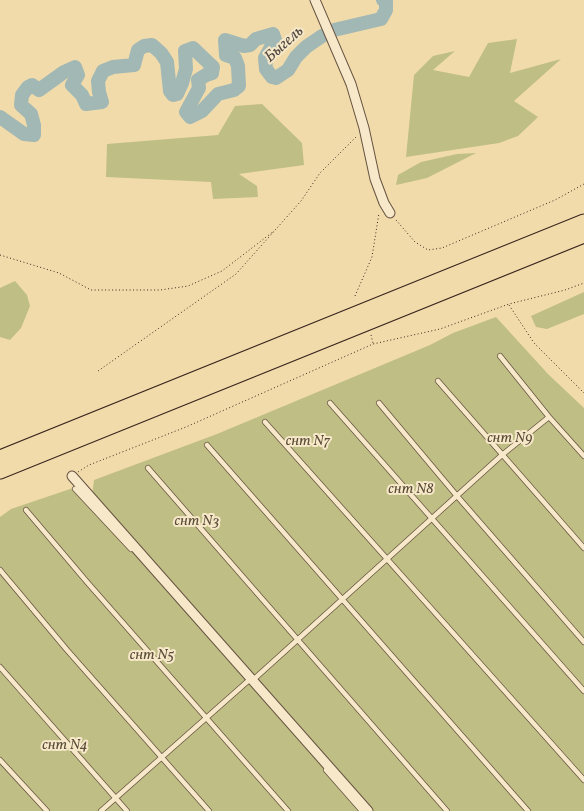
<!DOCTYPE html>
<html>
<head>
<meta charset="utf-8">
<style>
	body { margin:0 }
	canvas { display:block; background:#f1dbaa }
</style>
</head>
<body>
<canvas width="584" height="811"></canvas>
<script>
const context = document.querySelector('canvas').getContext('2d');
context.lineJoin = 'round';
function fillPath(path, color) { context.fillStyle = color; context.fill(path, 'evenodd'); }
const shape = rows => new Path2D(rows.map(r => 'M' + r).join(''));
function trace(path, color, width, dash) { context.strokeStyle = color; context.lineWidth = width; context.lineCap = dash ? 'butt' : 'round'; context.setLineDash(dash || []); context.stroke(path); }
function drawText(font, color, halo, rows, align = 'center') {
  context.font = font + ' Vollkorn,serif'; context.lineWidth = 4; context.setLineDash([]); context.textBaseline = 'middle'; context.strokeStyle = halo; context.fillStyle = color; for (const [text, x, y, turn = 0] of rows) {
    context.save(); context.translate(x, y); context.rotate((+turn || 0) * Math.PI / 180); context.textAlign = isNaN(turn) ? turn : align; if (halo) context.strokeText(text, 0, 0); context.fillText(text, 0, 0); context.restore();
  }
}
const green = shape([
	[517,39,510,73,561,59,514,101,538,117,518,136,499,143,406,157,414,75,433,56,455,51,433,70,469,77,488,43],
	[262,104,302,143,304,165,239,174,257,186,258,197,213,199,211,182,106,177,107,144,218,135,235,106],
	[476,153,427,178,396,185,398,175,421,162,457,154],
	[15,281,27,295,30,306,21,328,10,340,0,337,0,288],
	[584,292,584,314,547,329,536,327,531,316],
	[496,317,548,374,584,408,584,811,371,811,92,495,94,480,217,434,430,345,453,333],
	[76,487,364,811,0,811,0,517,11,509]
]);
const river = shape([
	[334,30,381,19,386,10,386,2,383,0],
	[0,117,24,134,34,135,34,125,31,114,21,105,22,95,28,87,32,85,39,90,64,72,75,67,78,75,72,85,82,95,86,104,102,102,99,92,98,81,103,71,113,67,134,65,138,50,144,46,152,45,161,53,167,62,170,91,173,95,177,94,182,83,186,69,185,51,193,48,213,67,212,73,206,75,198,80,199,88,186,112,190,117,202,111,218,94,234,90,239,86,238,66,235,58,226,55,225,40,244,46,250,45,256,39,273,34,275,40,265,58,266,69,272,77,276,78,288,70,296,57,306,47,322,36]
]);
const path = shape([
	[396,220,415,242,428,250,442,248,555,200,584,184],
	[0,255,59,273,91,290,160,290,188,286,222,271,274,231],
	[355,296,372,257,379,213],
	[509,305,534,343,584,393],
	[371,335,373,343],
	[98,371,236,274,301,201,320,173,357,136],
	[78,472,89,465,186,427,373,344,440,329,509,304,565,290,584,283]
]);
const lane = shape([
	[500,356,549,417,584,456],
	[438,381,584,548],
	[330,403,584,691],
	[379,403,457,496,584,642],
	[265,422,584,780],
	[207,445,528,811],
	[148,468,447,811],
	[75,489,131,549],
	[26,510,87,582,288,811],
	[0,570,67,650,209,811],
	[0,667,127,811],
	[253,680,502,455,549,417],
	[0,760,47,811],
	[326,770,362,811],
	[101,811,248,681]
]);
const street = shape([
	[315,0,351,84,364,128,375,179,384,203,390,213],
	[72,476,368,811]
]);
const highway = shape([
	[0,458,584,222],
	[0,471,584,235]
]);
const parkNames = [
	["снт N9",510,439],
	["снт N7",308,442],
	["снт N8",411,490],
	["снт N3",197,522],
	["снт N5",152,656],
	["снт N4",65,746]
];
const waterNames = [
	["Быгель",285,45,-42]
];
fillPath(green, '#bfbe85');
trace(river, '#a1b8b5', 14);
trace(lane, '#675342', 6);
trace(street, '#675342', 11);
trace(highway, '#39261f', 17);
trace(path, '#39261f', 1, [1, 2.5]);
trace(lane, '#f6e8c8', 4.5);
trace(street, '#f6e8c8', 9);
trace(highway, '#f1dbaa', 15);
drawText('italic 15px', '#5a4c38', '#f6e8c8', parkNames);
drawText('italic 16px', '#534a44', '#f6e8c8', waterNames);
</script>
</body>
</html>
